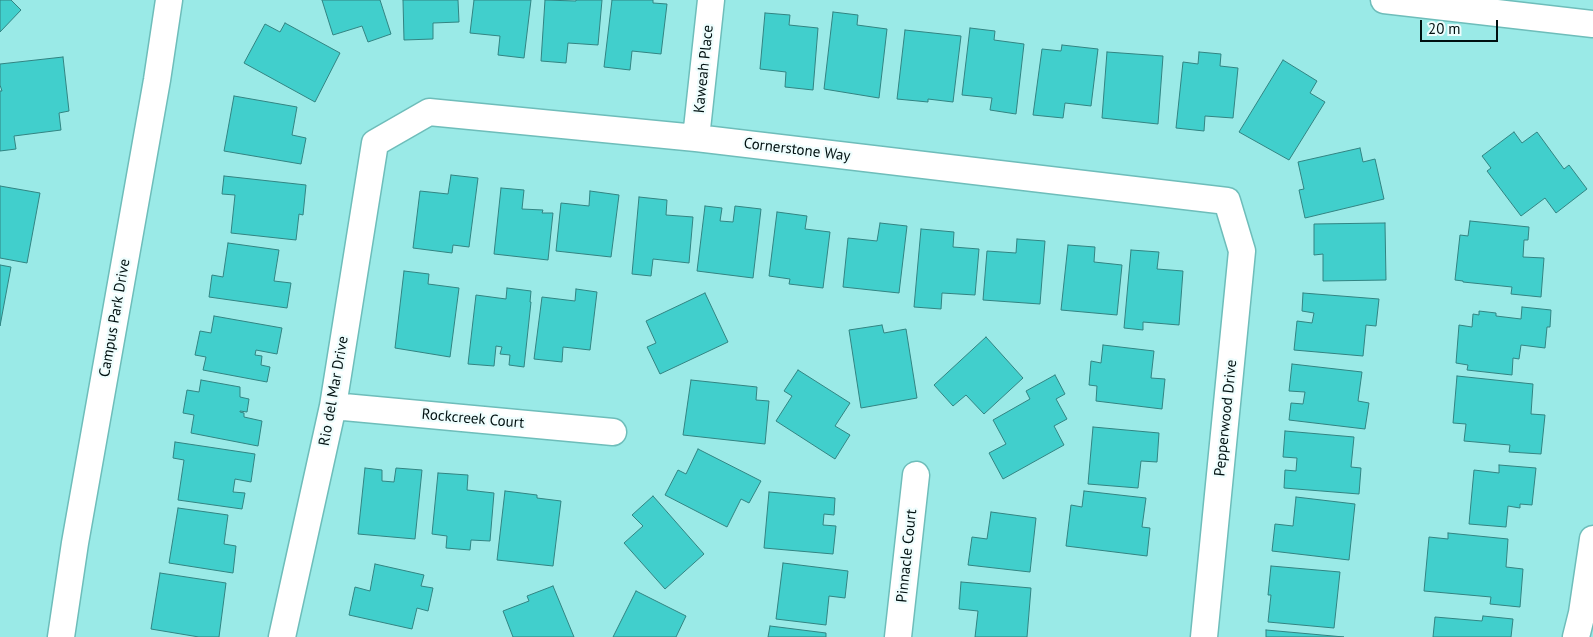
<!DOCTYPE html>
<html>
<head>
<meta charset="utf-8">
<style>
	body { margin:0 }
	#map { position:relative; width:1593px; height:637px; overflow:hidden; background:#9aeae7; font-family:"PT Sans",sans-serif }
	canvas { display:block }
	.scale { position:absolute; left:1420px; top:20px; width:78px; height:22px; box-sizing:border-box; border:2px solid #001010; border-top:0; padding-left:6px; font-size:15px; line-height:18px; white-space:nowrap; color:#001010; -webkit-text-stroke:4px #eefdfd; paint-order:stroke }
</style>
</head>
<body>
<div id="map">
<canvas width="1593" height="637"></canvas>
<div class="scale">20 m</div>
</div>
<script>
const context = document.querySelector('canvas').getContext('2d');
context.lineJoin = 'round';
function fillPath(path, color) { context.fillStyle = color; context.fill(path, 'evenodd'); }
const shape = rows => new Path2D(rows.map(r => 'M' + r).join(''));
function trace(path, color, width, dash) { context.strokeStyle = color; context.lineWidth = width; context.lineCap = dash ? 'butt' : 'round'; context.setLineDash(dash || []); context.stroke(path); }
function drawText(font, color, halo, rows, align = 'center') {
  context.font = font + ' "PT Sans",sans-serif'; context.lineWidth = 4.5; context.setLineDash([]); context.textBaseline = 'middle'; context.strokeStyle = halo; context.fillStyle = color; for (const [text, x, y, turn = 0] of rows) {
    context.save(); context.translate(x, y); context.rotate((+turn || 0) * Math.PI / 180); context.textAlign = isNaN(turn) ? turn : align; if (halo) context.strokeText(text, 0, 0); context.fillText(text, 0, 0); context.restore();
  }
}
const building = shape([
	[0,0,11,0,21,10,0,32,0,0],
	[322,0,380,0,391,34,368,42,362,26,333,35,322,0],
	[403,0,458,0,459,22,433,23,433,39,404,40,403,0],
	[474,0,531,0,524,58,498,55,500,36,470,33,474,0],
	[545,0,576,1,576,0,602,0,598,45,568,43,566,63,541,61,545,0],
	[612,0,653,0,653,3,667,4,661,54,632,51,630,70,604,67,612,0],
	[833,12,858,15,857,25,887,29,879,98,824,89,833,12],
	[765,13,790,15,789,25,818,28,813,90,785,87,786,72,760,69,765,13],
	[285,23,340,53,315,102,244,63,265,24,280,32,285,23],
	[970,28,995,31,994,40,1024,44,1016,114,990,110,992,98,962,95,970,28],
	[905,30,961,36,953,102,928,99,928,102,897,99,905,30],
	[1062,45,1098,49,1091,106,1065,103,1063,118,1033,115,1042,49,1061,51,1062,45],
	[1107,52,1163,56,1158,124,1102,118,1107,52],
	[1199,52,1221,54,1220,66,1238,68,1233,118,1205,116,1204,131,1176,128,1183,62,1198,64,1199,52],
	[63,57,69,111,59,113,61,130,14,136,16,149,0,151,0,91,2,91,0,85,0,64,63,57],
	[1283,60,1317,81,1310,93,1325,102,1289,160,1239,132,1283,60],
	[234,96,297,107,292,135,306,138,301,164,224,151,234,96],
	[1514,132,1522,143,1537,132,1564,169,1569,165,1587,189,1556,213,1545,198,1521,216,1487,171,1491,168,1482,156,1514,132],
	[1360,148,1363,162,1375,159,1384,199,1305,218,1299,190,1304,189,1298,162,1360,148],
	[451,175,478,178,469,247,453,245,452,253,413,248,420,191,448,194,451,175],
	[224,176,306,185,303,215,299,214,296,240,231,233,235,195,222,194,224,176],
	[0,186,40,193,27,263,0,258,0,186],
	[501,188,524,190,522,209,543,210,542,213,553,213,548,260,494,254,501,188],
	[590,191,619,195,611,257,556,251,561,203,589,206,590,191],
	[639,197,667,200,666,215,693,217,689,263,653,259,651,276,632,274,639,197],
	[705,206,722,208,720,221,733,222,735,206,761,209,753,278,697,271,705,206],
	[777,212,807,216,805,229,830,232,823,288,789,284,790,279,769,276,777,212],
	[1470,221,1529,227,1528,240,1524,240,1523,257,1544,258,1541,297,1511,294,1512,287,1463,282,1463,281,1455,280,1460,235,1468,236,1470,221],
	[880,223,907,226,899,293,843,287,848,238,877,241,880,223],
	[1385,223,1386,280,1323,281,1323,254,1314,255,1314,224,1385,223],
	[921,229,954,232,953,247,979,249,975,295,942,293,941,309,914,307,921,229],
	[1017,239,1045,241,1040,304,983,300,987,251,1016,253,1017,239],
	[228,243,279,250,274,281,291,283,287,308,209,297,212,275,223,277,228,243],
	[1068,245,1095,247,1094,262,1122,265,1117,315,1061,310,1068,245],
	[1131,250,1159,252,1157,269,1183,271,1179,325,1143,322,1143,330,1124,328,1131,250],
	[0,265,11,267,0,326,0,265],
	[404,271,429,274,428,284,459,288,450,357,395,348,404,271],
	[507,288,531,291,530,302,531,302,524,367,509,365,510,355,500,354,502,347,496,346,494,366,468,364,476,295,506,299,507,288],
	[576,289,597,292,590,350,563,347,562,362,534,359,542,297,575,301,576,289],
	[705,293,728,342,660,374,647,347,656,343,646,321,705,293],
	[1303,293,1379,299,1376,326,1366,325,1363,356,1294,350,1297,321,1312,323,1314,313,1302,311,1303,293],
	[1522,307,1551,310,1550,327,1547,327,1545,348,1521,345,1519,359,1513,358,1512,375,1467,370,1468,365,1456,363,1459,325,1472,327,1473,314,1479,315,1479,311,1496,313,1496,316,1521,319,1522,307],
	[214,316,282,328,277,354,256,350,255,355,262,356,261,365,270,367,267,382,203,370,206,357,195,355,200,331,211,333,214,316],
	[882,325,884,333,906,329,917,398,861,408,849,330,882,325],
	[986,337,1023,378,984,414,966,395,953,406,934,385,986,337],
	[1103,345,1154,351,1151,378,1165,379,1162,409,1096,401,1097,386,1089,385,1091,361,1101,363,1103,345],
	[1292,364,1362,372,1358,401,1369,403,1365,429,1289,420,1291,403,1303,404,1305,392,1289,391,1292,364],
	[798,370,850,403,835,426,850,435,835,459,776,421,792,396,784,391,798,370],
	[1055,375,1065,394,1056,399,1067,419,1054,426,1064,445,1003,479,989,453,1006,444,993,420,1030,399,1026,391,1055,375],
	[1457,376,1533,384,1531,414,1545,415,1541,454,1509,452,1510,445,1464,441,1466,424,1453,423,1457,376],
	[201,380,240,387,240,397,249,399,247,412,240,411,240,412,244,413,244,417,262,421,258,446,191,433,194,415,183,413,187,390,199,392,201,380],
	[691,380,757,387,756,400,769,401,765,444,683,435,691,380],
	[1093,427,1159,433,1157,462,1141,461,1138,488,1088,484,1093,427],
	[1285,431,1354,437,1351,467,1361,468,1359,494,1284,488,1285,470,1296,471,1297,458,1283,457,1285,431],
	[175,442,255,454,251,482,235,479,233,492,245,493,242,509,178,500,184,460,173,458,175,442],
	[698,449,761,481,749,503,741,499,727,527,665,495,678,470,686,474,698,449],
	[1499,465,1536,468,1532,505,1520,504,1520,508,1508,506,1506,527,1469,524,1474,470,1499,473,1499,465],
	[365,468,382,470,382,481,394,482,396,468,422,470,415,539,358,534,365,468],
	[438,473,468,475,467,490,494,493,490,541,471,540,470,550,446,548,447,536,432,534,438,473],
	[505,491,537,495,537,498,561,501,553,566,497,560,505,491],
	[1084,491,1146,498,1142,527,1150,528,1147,556,1066,546,1071,505,1082,507,1084,491],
	[769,492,835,498,834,515,824,514,823,525,836,526,833,554,764,548,769,492],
	[653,496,704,554,665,589,624,543,643,526,632,515,653,496],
	[1296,497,1355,504,1349,560,1272,551,1275,524,1293,526,1296,497],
	[178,508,228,515,224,544,236,546,233,573,169,563,178,508],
	[991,512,1036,518,1030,572,968,565,972,537,987,539,991,512],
	[1448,533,1508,539,1506,567,1523,569,1520,607,1490,604,1491,597,1424,591,1429,537,1448,539,1448,533],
	[783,563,848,571,845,598,829,596,826,625,776,619,783,563],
	[375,564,424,575,421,586,433,588,428,611,417,608,412,629,349,615,355,587,370,591,375,564],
	[1271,566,1340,572,1334,628,1268,622,1271,595,1268,595,1271,566],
	[160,573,226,583,219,637,199,637,151,629,160,573],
	[961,582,1031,588,1027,637,975,637,978,611,959,609,961,582],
	[553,586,574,637,513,637,503,611,529,601,527,596,553,586],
	[636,591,686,616,676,637,613,637,636,591],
	[1483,616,1513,619,1511,637,1433,637,1435,617,1482,621,1483,616],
	[770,626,826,633,826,637,768,637,770,626],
	[1266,630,1344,637,1266,637,1266,630]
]);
const minor = shape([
	[1384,0,1593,24],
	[696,138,711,0],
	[333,406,613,432],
	[61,637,75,543,157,80,169,0],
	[282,637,333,406,375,143,429,112,696,138,1227,201,1242,251,1204,637],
	[898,637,916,475],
	[1576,637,1582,613,1593,539]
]);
const streetNames = [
	["Kaweah Place",704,69,-84],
	["Cornerstone Way",797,150,7],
	["Campus Park Drive",115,318,-80],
	["Rio del Mar Drive",334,391,-80],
	["Pepperwood Drive",1226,418,-84],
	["Rockcreek Court",473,419,5],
	["Pinnacle Court",907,556,-84]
];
fillPath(building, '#41cfcc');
trace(building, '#328482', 1);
trace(minor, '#6ebdba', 29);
trace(minor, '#fff', 26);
drawText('15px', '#001010', '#eefdfd', streetNames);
</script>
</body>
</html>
